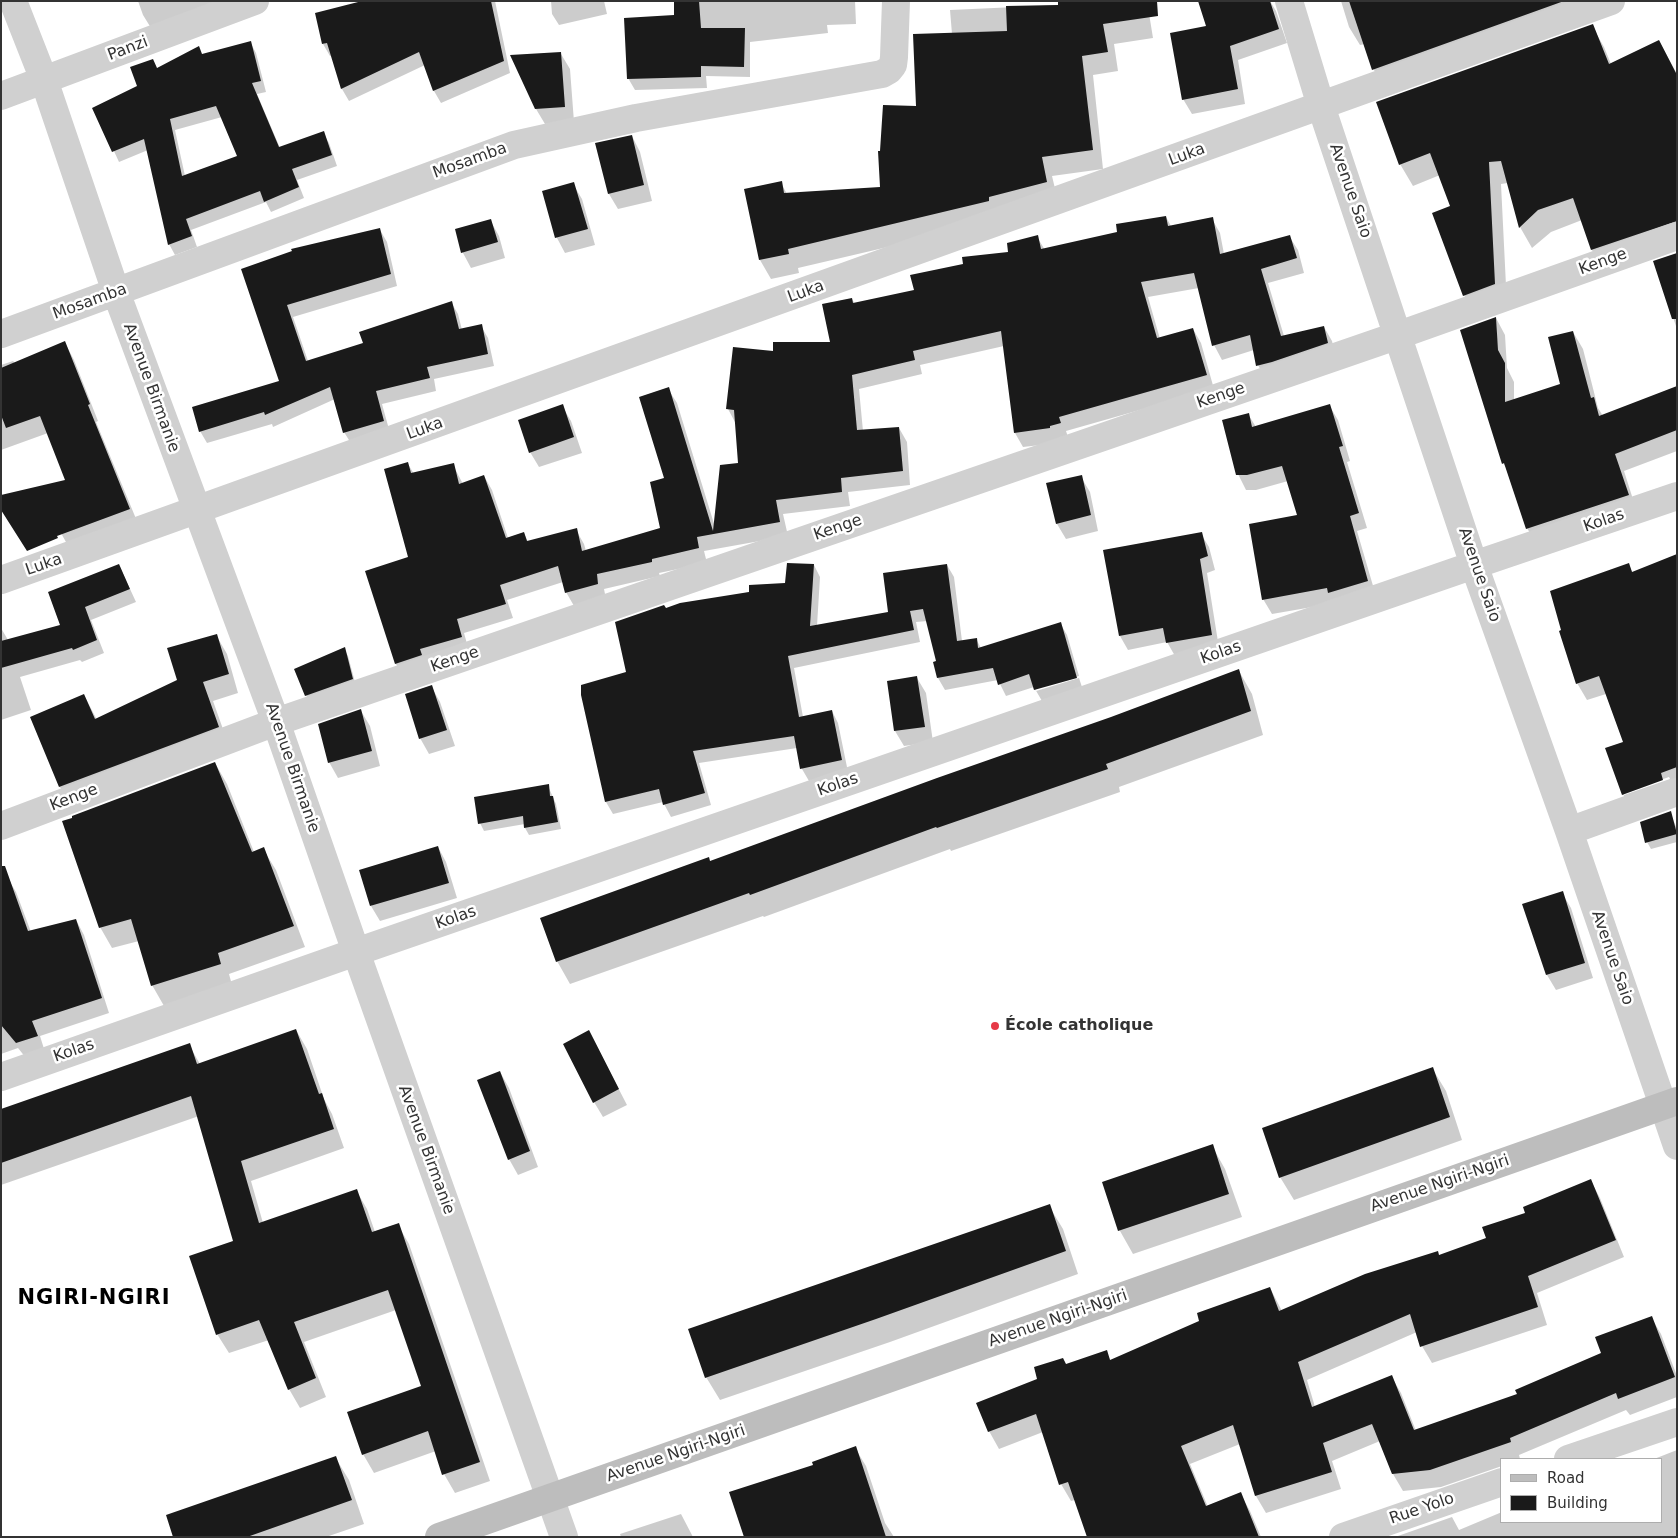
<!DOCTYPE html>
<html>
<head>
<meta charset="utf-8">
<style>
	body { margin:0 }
	#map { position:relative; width:1678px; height:1538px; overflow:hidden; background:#fff; font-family:"DejaVu Sans",sans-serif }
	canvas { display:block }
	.frame { position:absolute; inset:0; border:2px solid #333; pointer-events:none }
	.legend { position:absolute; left:1500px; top:1458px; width:162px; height:65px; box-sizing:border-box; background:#fff; border:1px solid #adadad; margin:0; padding:6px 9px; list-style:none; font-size:15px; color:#333 }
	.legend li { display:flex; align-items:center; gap:10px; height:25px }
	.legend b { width:25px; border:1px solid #adadad }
</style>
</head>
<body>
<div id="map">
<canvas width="1678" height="1538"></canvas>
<div class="frame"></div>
<ul class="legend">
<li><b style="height:6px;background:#bdbdbd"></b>Road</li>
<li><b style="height:14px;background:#1a1a1a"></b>Building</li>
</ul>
</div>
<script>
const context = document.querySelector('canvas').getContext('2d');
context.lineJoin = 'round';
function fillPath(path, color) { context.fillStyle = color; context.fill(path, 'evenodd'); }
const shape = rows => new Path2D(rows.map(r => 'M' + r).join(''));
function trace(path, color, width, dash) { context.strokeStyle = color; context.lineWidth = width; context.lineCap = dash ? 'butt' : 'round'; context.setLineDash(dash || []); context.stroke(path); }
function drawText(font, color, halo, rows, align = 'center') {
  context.font = font + ' "DejaVu Sans",sans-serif'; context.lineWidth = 5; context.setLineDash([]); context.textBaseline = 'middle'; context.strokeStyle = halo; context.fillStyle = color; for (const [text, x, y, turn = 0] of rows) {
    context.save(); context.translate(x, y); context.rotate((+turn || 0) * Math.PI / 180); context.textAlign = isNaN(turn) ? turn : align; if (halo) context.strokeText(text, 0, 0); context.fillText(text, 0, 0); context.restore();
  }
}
const shadow = shape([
	[138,1,224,1,151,28,143,15],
	[427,1,495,1,510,73,441,103,434,91,425,65,349,101,342,89,332,55,330,56,323,44],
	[551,1,604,1,607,14,559,25,552,14],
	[675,1,855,1,856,24,827,25,828,33,750,42,750,77,706,76,707,88,635,90,628,78,676,16],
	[1147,1,1153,38,1114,44,1118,71,1093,75,1103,169,1052,176,1058,201,999,221,798,268,799,273,771,279,760,260,746,190,781,183,787,194,881,189,917,107,952,34,950,10],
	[1270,1,1276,11,1287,43,1238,60,1245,104,1192,114,1183,99,1208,27],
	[1341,1,1593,1,1384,88,1374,70,1365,44,1360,45,1349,27],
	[1592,26,1604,47,1611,64,1659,41,1677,74,1677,245,1604,271,1592,250,1582,220,1551,232,1532,248,1520,227,1508,183,1501,184,1507,306,1477,317,1464,295,1452,206,1440,175,1413,186,1400,164],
	[250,42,256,53,266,92,257,94,280,148,323,133,329,143,337,166,297,180,304,198,271,212,266,202,191,230,197,247,175,255,169,244,148,150,119,162,94,108,138,87,158,69],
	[222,117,239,156,185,176,175,130],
	[561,54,570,69,574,122,545,124,536,109],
	[632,136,640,152,652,201,618,209,609,194],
	[573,184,582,199,595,245,565,253,557,238,543,192],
	[1166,217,1171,226,1212,219,1220,233,1224,254,1289,236,1298,250,1304,273,1268,283,1284,336,1324,327,1332,341,1336,357,1266,380,1258,365,1254,350,1222,360,1214,345,1199,288,1148,297,1160,339,1193,329,1201,343,1214,389,1066,431,1068,437,1058,443,1023,447,1015,433,1004,346,920,365,922,374,859,389,863,431,899,428,907,442,910,485,848,492,850,506,783,514,788,536,704,551,707,563,659,573,660,576,604,589,606,599,574,606,566,592,563,582,507,600,513,618,464,633,469,651,404,678,396,664,366,571,410,558,408,464,414,474,453,465,463,484,484,476,492,490,508,538,524,533,528,542,576,530,584,544,586,551,662,529,666,479,668,389,677,403,715,527,739,464,736,424,728,409,774,353,831,343,852,299,855,304,915,291,964,265,1010,253,1037,237,1045,250,1119,233],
	[490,220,499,236,505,258,471,268,463,253,456,230],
	[380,230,387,242,397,286,293,317,308,361,364,344,451,302,458,314,462,330,481,326,488,338,494,366,434,379,436,391,382,404,390,433,352,445,344,432,335,399,273,427,272,424,207,443,200,431,281,382,243,270],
	[1677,254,1677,329,1654,262],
	[1496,318,1505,335,1507,368,1514,382,1514,400,1562,385,1573,332,1583,349,1598,408,1603,416,1677,388,1677,451,1624,471,1637,512,1537,545,1527,528,1508,470,1503,463],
	[65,343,74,360,98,421,96,422,139,526,71,551,57,526,81,510,48,433,1,450,1,365,13,361,15,363],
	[1329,405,1338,420,1350,461,1347,462,1367,528,1357,531,1376,596,1272,614,1263,599,1299,516,1288,481,1256,490,1246,490,1238,474,1248,414,1256,427],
	[562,406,571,421,582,453,539,467,530,452],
	[1081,477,1090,492,1098,531,1066,539,1057,524,1047,484],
	[1201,534,1209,547,1215,570,1207,573,1219,648,1175,656,1167,642,1128,650,1120,636,1105,551],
	[1677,555,1677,788,1633,811,1623,794,1624,743,1606,694,1587,700,1577,683,1628,564,1633,573],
	[1669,777,1670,779,1624,795,1624,793],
	[119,565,136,602,91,620,104,653,82,662,80,660,20,677,31,710,1,720,1,628,8,640,62,625],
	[814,565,820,577,817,626,890,613,947,565,954,577,962,641,976,639,981,648,1060,623,1067,635,1079,676,1036,688,1036,691,1079,678,1083,690,1042,701,1035,689,1034,687,1006,696,998,680,945,690,938,678,938,662,928,621,916,622,920,642,794,668,803,717,832,711,838,723,848,772,809,781,802,769,797,748,699,763,711,805,671,817,663,802,613,814,606,802,628,673,666,610,787,584],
	[216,635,227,654,238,693,213,701,229,746,71,805,60,787,31,718,84,695,97,720,178,681],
	[344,649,348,656,356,686,310,702,306,695],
	[1239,671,1252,694,1263,735,1119,787,1120,792,951,851,950,849,764,917,763,916,570,984,557,961,710,862,1111,719],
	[917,678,926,693,933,742,904,746,895,731,888,682],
	[431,686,440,702,455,746,429,754,420,738],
	[361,711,370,726,380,766,338,778,329,762],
	[215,763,227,784,254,852,263,849,276,870,305,947,229,974,232,985,164,1006,152,985,139,941,112,948,100,927],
	[548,786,556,804,561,829,529,835,525,828,525,824,484,831,480,823],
	[1670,812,1677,829,1677,842,1651,849,1647,842],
	[438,847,446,862,457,898,380,921,371,906],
	[7,877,16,892,31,932,76,920,84,935,109,1013,40,1036,45,1052,26,1058,18,1048,1,1054,1,971],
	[1562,893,1571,908,1593,978,1556,990,1547,975,1524,905],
	[296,1030,307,1049,324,1099,332,1114,344,1148,251,1181,263,1223,356,1190,367,1209,375,1232,398,1225,409,1244,490,1481,455,1493,444,1474,436,1451,374,1473,363,1454,422,1387,396,1310,304,1342,326,1397,300,1408,289,1389,269,1340,229,1353,217,1334,234,1241,199,1116,1,1185,1,1111,189,1045,200,1064],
	[597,1047,627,1105,603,1117,594,1102],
	[1432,1068,1446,1091,1462,1140,1294,1200,1280,1177],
	[500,1072,509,1088,538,1167,518,1175,509,1159],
	[1212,1146,1225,1169,1242,1217,1133,1254,1120,1231,1104,1182],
	[1591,1181,1600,1198,1624,1257,1537,1293,1547,1325,1432,1363,1422,1346,1417,1332,1307,1380,1315,1407,1391,1376,1401,1393,1416,1431,1518,1395,1603,1354,1651,1317,1661,1334,1677,1376,1677,1397,1630,1415,1626,1410,1519,1455,1520,1459,1502,1459,1502,1466,1441,1487,1403,1491,1393,1474,1380,1441,1332,1461,1341,1489,1266,1513,1256,1496,1240,1444,1190,1464,1208,1507,1240,1493,1250,1511,1261,1537,1088,1537,1075,1500,1071,1501,1061,1484,1043,1432,999,1449,989,1431,1039,1380,1066,1365,1106,1352,1111,1361,1201,1321,1270,1288,1282,1311,1440,1256,1487,1239,1526,1214],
	[1049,1206,1063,1229,1078,1274,890,1342,720,1400,706,1377],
	[855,1448,866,1466,885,1523,894,1537,838,1537,815,1466],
	[1677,1450,1677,1537,1395,1537,1452,1517,1459,1530,1502,1512,1502,1522,1662,1522,1662,1459,1654,1459],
	[335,1457,349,1480,364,1524,326,1537,175,1537],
	[681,1514,693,1537,621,1537,620,1534]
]);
const building = shape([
	[362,1,491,1,504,61,433,91,419,52,341,89,327,43,322,44,315,13],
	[674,1,699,1,701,28,745,28,744,67,701,66,701,77,627,79,624,18,674,15],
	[1058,1,1157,1,1158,16,1103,24,1108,52,1082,56,1093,150,1042,157,1047,182,989,197,989,201,788,249,789,254,759,260,744,189,782,181,784,193,880,187,878,151,880,151,883,105,916,106,913,34,1007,31,1006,6,1058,5],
	[1198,1,1270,1,1279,29,1230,46,1238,89,1182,100,1170,33,1206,26],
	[1349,1,1564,1,1372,70],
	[1593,24,1609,64,1659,40,1677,75,1677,221,1591,250,1573,198,1538,210,1519,228,1501,161,1489,162,1495,284,1463,296,1432,213,1450,206,1430,153,1399,165,1376,102],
	[251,41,261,81,252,83,279,147,324,131,332,155,292,169,299,187,264,202,260,191,186,219,192,236,168,245,144,139,112,152,92,108,137,86,130,67,153,59,157,68,199,46,202,54],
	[216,106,237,156,182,176,170,119],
	[561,52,565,107,535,109,510,55],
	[632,135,644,185,608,194,595,143],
	[574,182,588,229,555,238,542,191],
	[1166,216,1168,226,1213,217,1220,254,1290,235,1297,258,1261,269,1281,336,1324,326,1328,343,1272,362,1256,366,1250,335,1212,346,1194,273,1141,282,1157,338,1193,328,1207,375,1059,417,1061,423,1050,426,1050,428,1014,433,1001,331,913,351,915,360,852,375,857,430,899,427,903,471,841,478,842,492,776,500,780,522,697,537,699,548,652,559,652,562,597,574,598,584,565,593,558,566,500,585,506,604,457,619,462,637,420,649,422,655,395,664,365,571,408,557,384,469,408,462,411,473,454,463,459,484,484,475,506,538,524,532,527,541,577,528,582,551,660,528,650,482,664,478,639,397,669,387,713,531,720,465,738,463,734,410,726,409,733,347,773,351,773,342,830,342,822,304,852,298,853,303,914,290,910,275,963,264,962,257,1008,252,1007,243,1038,235,1041,249,1117,232,1116,224],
	[491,219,498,242,461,253,455,229],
	[380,228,391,274,287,305,306,361,363,343,359,332,452,301,459,329,482,324,488,354,427,367,430,378,376,391,384,421,343,433,330,387,265,415,264,412,199,432,192,407,279,381,241,269,292,251,291,249],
	[1677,253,1677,319,1672,319,1653,261],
	[1496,317,1498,350,1505,363,1505,402,1560,384,1548,337,1573,331,1591,398,1594,397,1599,416,1677,386,1677,430,1615,454,1629,495,1526,529,1504,463,1502,464,1460,330],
	[65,341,90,404,88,405,130,509,57,536,58,538,27,551,1,510,1,495,65,480,40,416,6,428,1,415,1,368],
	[563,404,574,437,529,453,518,420],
	[1330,404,1343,446,1339,447,1359,513,1350,516,1368,581,1328,593,1327,588,1262,600,1249,524,1297,515,1282,466,1247,475,1236,475,1222,420,1249,413,1252,427],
	[1082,475,1091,515,1056,524,1046,483],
	[1202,532,1208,556,1200,559,1212,635,1166,643,1163,628,1119,636,1103,550],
	[1677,554,1677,767,1661,773,1663,780,1622,795,1605,748,1623,742,1599,676,1576,684,1559,631,1561,630,1550,591,1629,563,1632,572],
	[787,563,814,564,810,626,888,612,883,573,947,564,957,641,977,638,978,648,1061,622,1077,678,1034,690,1029,674,998,685,993,668,937,678,933,662,936,661,923,609,910,611,914,630,788,656,799,717,832,710,842,760,800,769,794,736,693,751,705,793,663,805,659,789,605,802,581,695,581,685,626,672,615,622,664,605,666,608,680,603,749,592,749,585,785,583],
	[119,564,130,589,85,607,97,640,73,650,72,648,1,668,1,641,60,625,48,592],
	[217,634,229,674,203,682,219,727,59,787,30,717,84,694,95,719,177,680,167,648],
	[345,647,353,679,305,696,294,669],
	[1239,669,1251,711,1106,764,1108,769,937,828,936,827,750,895,749,893,556,962,540,918,709,857,710,861,937,778,1111,717],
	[917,676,925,727,894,731,887,681],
	[432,685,447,730,419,739,405,694],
	[361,709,372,751,328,763,318,724],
	[215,762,252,852,264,847,294,926,218,953,221,964,151,986,131,919,99,928,62,821,72,818,72,816],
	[549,784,550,796,553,796,558,822,524,828,523,816,478,824,474,797],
	[1671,811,1677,834,1645,843,1640,822],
	[438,846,449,883,370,906,359,870],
	[1,866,5,866,28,931,76,919,102,998,32,1021,38,1036,16,1043,1,1025],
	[1563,891,1585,963,1546,975,1522,904],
	[296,1029,319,1094,322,1093,334,1129,241,1161,259,1223,357,1189,372,1232,399,1223,480,1462,442,1475,428,1431,362,1455,347,1412,421,1386,388,1290,294,1322,316,1378,288,1390,259,1320,216,1335,189,1256,233,1241,191,1096,1,1163,1,1109,190,1043,197,1064],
	[589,1030,619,1089,593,1103,563,1044],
	[1433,1067,1450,1117,1279,1178,1262,1128],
	[500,1071,530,1151,508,1160,477,1080],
	[1213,1144,1229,1194,1118,1231,1102,1182],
	[1591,1179,1616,1240,1528,1276,1538,1307,1420,1347,1410,1314,1298,1362,1312,1407,1392,1375,1414,1430,1517,1394,1515,1390,1601,1353,1595,1337,1652,1316,1675,1377,1618,1399,1616,1393,1510,1438,1511,1442,1430,1470,1392,1474,1372,1424,1323,1443,1332,1472,1255,1496,1233,1425,1181,1446,1206,1506,1241,1492,1259,1537,1087,1537,1068,1482,1059,1485,1036,1414,988,1432,976,1403,1037,1379,1034,1367,1063,1358,1066,1364,1107,1350,1110,1360,1199,1321,1197,1313,1270,1287,1279,1311,1365,1274,1438,1251,1439,1255,1486,1238,1482,1227,1525,1213,1523,1207],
	[1050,1204,1066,1251,876,1319,705,1378,688,1329],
	[856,1446,886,1537,744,1537,729,1492,813,1465,812,1462],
	[336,1456,352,1500,247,1537,173,1537,166,1515]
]);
const street = shape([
	[13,1,44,80,116,292,276,722,356,952,564,1537],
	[1289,1,1321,106,1474,565,1569,831,1677,1146],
	[1,96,255,1],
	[1,334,514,145,636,118,882,74,889,70,893,65,894,57,896,1],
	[1,580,1611,1],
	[1,826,276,722,1399,335,1677,236],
	[1569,831,1677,792],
	[1,1077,356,952,1474,565,1677,496],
	[1568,1459,1677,1422],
	[1343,1537,1502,1482]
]);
const secondary = shape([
	[439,1537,1677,1101]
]);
const markers = [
	[995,1026,5,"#e63946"]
];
const streetNames = [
	["Panzi",128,49,-21],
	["Luka",1187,155,-20],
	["Mosamba",470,161,-20],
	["Avenue Saio",1350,191,71],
	["Kenge",1603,262,-20],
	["Luka",806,292,-20],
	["Mosamba",90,302,-20],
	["Avenue Birmanie",151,388,70],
	["Kenge",1221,396,-19],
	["Luka",425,429,-20],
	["Kolas",1604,521,-19],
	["Kenge",838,528,-19],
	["Luka",44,565,-19],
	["Avenue Saio",1479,575,71],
	["Kolas",1221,653,-19],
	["Kenge",455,660,-19],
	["Avenue Birmanie",292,768,71],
	["Kolas",838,785,-19],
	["Kenge",74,798,-21],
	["Kolas",456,918,-19],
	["Avenue Saio",1612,958,71],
	["Kolas",74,1051,-19],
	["Avenue Birmanie",426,1150,70],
	["Avenue Ngiri-Ngiri",1440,1184,-19],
	["Avenue Ngiri-Ngiri",1058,1319,-19],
	["Avenue Ngiri-Ngiri",676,1454,-19],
	["Rue Yolo",1422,1509,-19]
];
const poiNames = [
	["École catholique",1005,1026]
];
const districtNames = [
	["NGIRI-NGIRI",94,1299]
];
fillPath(shadow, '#0003');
fillPath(building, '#1a1a1a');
trace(street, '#d0d0d0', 28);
trace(secondary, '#bdbdbd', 28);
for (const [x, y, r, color] of markers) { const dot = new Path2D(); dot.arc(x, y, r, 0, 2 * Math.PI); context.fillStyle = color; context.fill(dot); trace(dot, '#fff', 2); }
drawText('16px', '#333', '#fff', streetNames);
drawText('bold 16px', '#333', '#fff', poiNames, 'left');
context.letterSpacing = '1px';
drawText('bold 21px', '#000', '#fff', districtNames);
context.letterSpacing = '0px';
</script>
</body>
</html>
